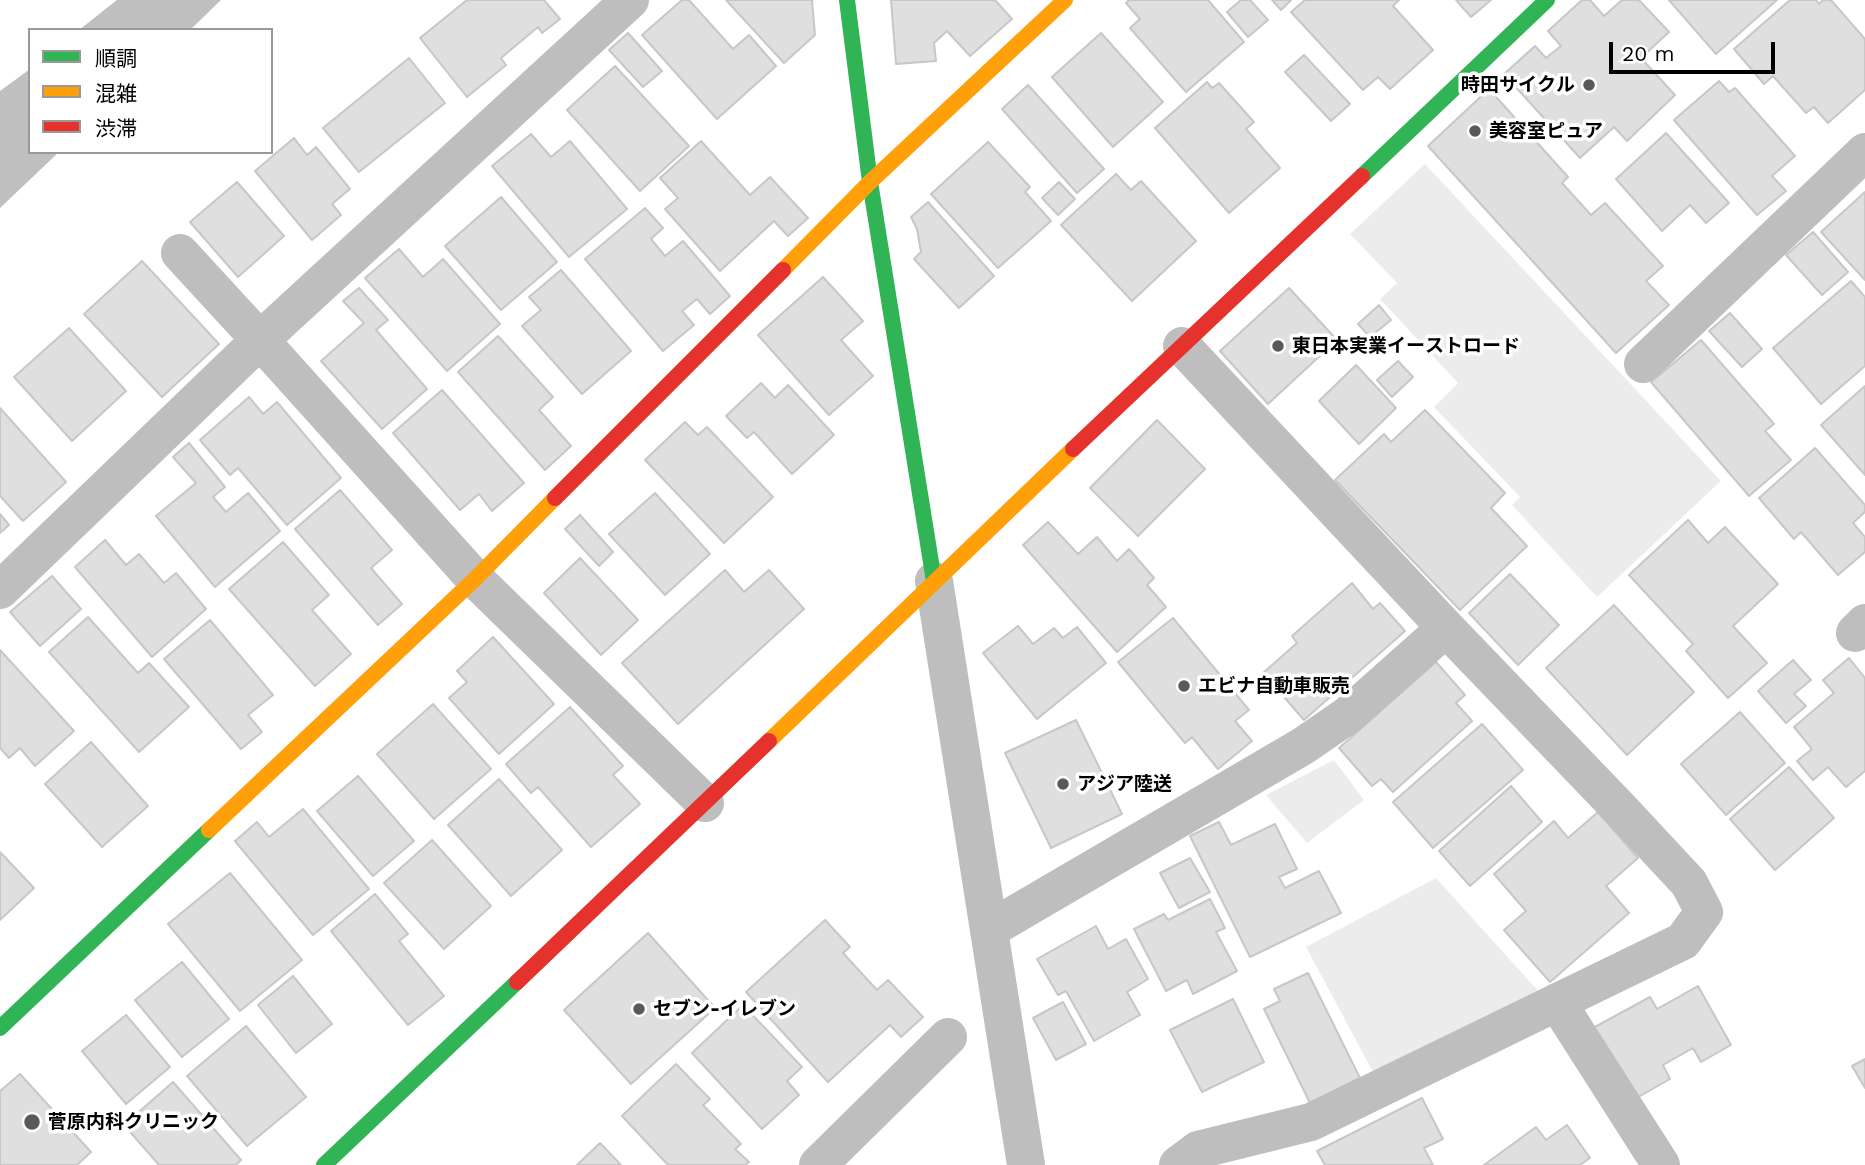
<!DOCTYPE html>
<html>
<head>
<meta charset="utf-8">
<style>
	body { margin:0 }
	#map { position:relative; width:1865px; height:1165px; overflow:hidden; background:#fff; font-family:"Work Sans","Noto Sans JP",sans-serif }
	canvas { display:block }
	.legend { position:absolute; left:28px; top:28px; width:245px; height:126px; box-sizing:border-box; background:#fff; border:2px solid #999; margin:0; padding:9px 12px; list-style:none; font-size:21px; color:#000 }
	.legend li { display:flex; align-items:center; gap:14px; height:35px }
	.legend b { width:35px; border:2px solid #999 }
	.scale { position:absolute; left:1609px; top:42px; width:166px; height:32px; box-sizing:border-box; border:4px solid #000; border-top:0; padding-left:9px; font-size:21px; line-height:24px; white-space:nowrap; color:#000; -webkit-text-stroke:5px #fff; paint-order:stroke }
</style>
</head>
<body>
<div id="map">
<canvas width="1865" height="1165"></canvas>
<ul class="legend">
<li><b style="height:9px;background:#30b455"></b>順調</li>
<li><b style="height:9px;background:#ff9f0a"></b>混雑</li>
<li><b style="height:9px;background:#e5322d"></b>渋滞</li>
</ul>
<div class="scale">20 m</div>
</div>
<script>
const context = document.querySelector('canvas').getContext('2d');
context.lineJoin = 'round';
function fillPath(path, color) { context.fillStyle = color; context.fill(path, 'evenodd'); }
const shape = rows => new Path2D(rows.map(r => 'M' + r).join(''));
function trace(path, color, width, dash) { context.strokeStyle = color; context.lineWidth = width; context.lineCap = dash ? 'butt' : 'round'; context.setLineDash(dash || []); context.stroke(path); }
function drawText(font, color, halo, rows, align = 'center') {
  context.font = font + ' "Work Sans","Noto Sans JP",sans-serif'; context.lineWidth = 7; context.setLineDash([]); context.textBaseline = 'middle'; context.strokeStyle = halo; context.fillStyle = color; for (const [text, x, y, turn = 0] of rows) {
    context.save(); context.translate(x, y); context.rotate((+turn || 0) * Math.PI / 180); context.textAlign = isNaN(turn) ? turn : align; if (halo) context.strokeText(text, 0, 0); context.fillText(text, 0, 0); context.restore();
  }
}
const green = shape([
	[1425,164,1721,481,1597,597,1512,505,1520,497,1434,407,1458,383,1380,299,1397,283,1350,234],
	[1334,760,1364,800,1307,843,1266,795],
	[1436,878,1541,994,1373,1072,1306,947]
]);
const water = shape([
	[117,0,221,0,190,30,79,30],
	[30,69,30,152,59,152,0,208,0,91]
]);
const building = shape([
	[467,0,544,0,560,19,542,33,538,27,501,58,506,65,467,97,420,38,467,0],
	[682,0,689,0,733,49,749,35,776,66,717,119,642,35,682,0],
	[726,0,812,0,815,35,784,63,726,0],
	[891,0,995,0,1012,19,970,56,947,31,934,43,936,61,896,64,891,0],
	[1129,0,1208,0,1244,42,1186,92,1130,28,1140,19,1126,3,1129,0],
	[1241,0,1250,0,1268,20,1248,37,1227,12,1241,0],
	[1272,0,1291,0,1281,10,1272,0],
	[1305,0,1399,0,1393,6,1433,50,1390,89,1378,77,1363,90,1291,12,1305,0],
	[1456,0,1491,0,1471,17,1456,0],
	[1582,0,1590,0,1604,16,1622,0,1639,0,1669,32,1641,58,1675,95,1627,141,1614,127,1580,158,1504,74,1535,46,1546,58,1561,46,1548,31,1582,0],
	[1669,0,1777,0,1716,54,1669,0],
	[1790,0,1816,0,1819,4,1823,0,1831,0,1865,39,1865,90,1828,123,1814,107,1806,113,1773,76,1764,84,1734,49,1790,0],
	[628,33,662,71,643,87,609,50,628,33],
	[1101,33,1163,102,1113,147,1052,77,1101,33],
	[1304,55,1350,104,1331,121,1285,72,1304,55],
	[409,58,445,103,359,172,323,128,409,58],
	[615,66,689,146,640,191,567,110,615,66],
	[1719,81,1729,92,1735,88,1795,156,1772,176,1786,191,1757,215,1674,120,1719,81],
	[1207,82,1212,88,1219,83,1254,122,1246,129,1280,168,1229,213,1155,128,1207,82],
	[1028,85,1104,169,1077,193,1002,109,1028,85],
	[1489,89,1568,177,1562,183,1591,215,1605,203,1663,266,1646,281,1669,305,1616,353,1428,146,1489,89],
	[1666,133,1729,203,1706,223,1690,205,1662,231,1616,179,1666,133],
	[531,134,551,157,570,141,627,209,569,257,492,166,531,134],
	[294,138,307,155,316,147,350,189,332,204,341,215,312,240,255,171,294,138],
	[701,141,750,195,770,177,808,218,788,236,774,221,720,271,665,209,678,198,660,178,701,141],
	[988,142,1030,187,1025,192,1051,221,998,268,931,194,988,142],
	[1116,174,1131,190,1141,181,1196,241,1132,301,1061,225,1116,174],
	[237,182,284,236,238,277,190,222,237,182],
	[1059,182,1075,199,1058,215,1042,198,1059,182],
	[1865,192,1865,280,1821,232,1865,192],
	[501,197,557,262,501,310,445,246,501,197],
	[928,202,994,276,959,308,914,259,921,252,917,229,911,217,928,202],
	[645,208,663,228,651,239,665,256,683,241,730,296,710,314,697,299,682,311,694,325,663,351,585,259,645,208],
	[1813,232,1848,272,1822,295,1786,255,1813,232],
	[399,249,423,277,443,259,500,324,447,371,365,278,399,249],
	[142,261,219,344,162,397,84,314,142,261],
	[561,270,631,351,582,394,522,326,541,310,529,297,561,270],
	[823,277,863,321,841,340,873,376,829,415,758,335,823,277],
	[1851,281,1865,297,1865,366,1821,404,1773,348,1851,281],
	[359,288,388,320,376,330,427,389,382,429,321,361,364,323,343,301,359,288],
	[1289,288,1337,340,1268,404,1220,351,1289,288],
	[1379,305,1391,320,1370,337,1358,324,1379,305],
	[1730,313,1762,349,1742,367,1709,331,1730,313],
	[69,328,126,391,72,441,14,377,69,328],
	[498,336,553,397,539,410,571,446,545,470,458,372,498,336],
	[1701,340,1774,424,1765,431,1791,460,1749,496,1651,382,1701,340],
	[1398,361,1413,377,1392,397,1377,380,1398,361],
	[1356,365,1396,408,1359,444,1319,401,1356,365],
	[761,383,775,398,788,385,834,435,792,474,754,432,747,438,726,416,761,383],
	[1865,386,1865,475,1821,425,1865,386],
	[442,390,524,483,492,511,479,494,460,510,393,433,442,390],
	[249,397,263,414,277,402,341,478,287,525,238,468,230,475,200,440,249,397],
	[0,408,66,482,23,521,0,496,0,408],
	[1425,410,1505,493,1491,508,1527,546,1460,610,1335,480,1384,434,1391,442,1425,410],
	[1157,420,1205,469,1138,536,1090,488,1157,420],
	[685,422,698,435,707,427,773,497,724,543,645,460,685,422],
	[189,443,225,487,213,497,226,512,248,493,280,531,215,587,156,516,196,483,173,457,189,443],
	[1815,448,1865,505,1865,512,1853,523,1865,537,1865,552,1838,575,1801,532,1794,539,1759,498,1815,448],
	[340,490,392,550,371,568,402,604,378,625,295,529,340,490],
	[655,493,710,554,665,595,609,534,655,493],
	[0,514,9,525,0,533,0,514],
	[580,515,613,552,599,566,565,529,580,515],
	[1688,520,1708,543,1725,527,1778,584,1733,626,1767,663,1728,698,1686,651,1693,644,1629,575,1688,520],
	[1048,522,1078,554,1097,537,1117,561,1129,549,1154,578,1147,585,1166,607,1117,652,1023,545,1048,522],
	[105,540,126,565,139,554,164,583,176,573,206,609,152,657,75,567,105,540],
	[283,542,329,595,312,610,351,654,315,686,229,589,283,542],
	[580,558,638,620,601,655,544,593,580,558],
	[725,570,744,592,769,570,804,609,678,724,622,663,725,570],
	[1510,574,1559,625,1518,665,1469,613,1510,574],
	[52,576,81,609,40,646,10,612,52,576],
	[1352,583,1373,609,1380,603,1405,631,1304,720,1263,673,1297,643,1292,636,1352,583],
	[1614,605,1694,692,1627,755,1546,668,1614,605],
	[88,617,138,673,149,663,189,707,139,752,49,652,88,617],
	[1173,618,1249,710,1235,721,1252,741,1218,769,1192,737,1185,743,1118,662,1173,618],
	[210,620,273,695,248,715,262,732,241,749,164,659,210,620],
	[1018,626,1033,644,1054,628,1063,638,1077,627,1106,663,1037,719,983,653,1018,626],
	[493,637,554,704,499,754,449,698,467,682,457,671,493,637],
	[0,650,74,731,35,766,20,748,9,758,0,748,0,650],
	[1849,658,1865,678,1865,771,1846,787,1828,767,1813,780,1797,761,1812,749,1794,727,1834,693,1823,680,1849,658],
	[1793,660,1811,680,1794,694,1806,706,1786,723,1758,691,1793,660],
	[1436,662,1465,695,1456,703,1472,721,1393,792,1381,779,1372,786,1339,748,1436,662],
	[433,704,491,769,434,819,377,754,433,704],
	[570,707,623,766,613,775,640,804,591,847,538,787,531,793,506,764,570,707],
	[1740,712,1785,763,1726,815,1681,764,1740,712],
	[1076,720,1122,814,1051,848,1005,753,1076,720],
	[1482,724,1523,770,1433,848,1393,802,1482,724],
	[91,742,148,806,102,847,45,784,91,742],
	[1789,767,1834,818,1775,870,1730,819,1789,767],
	[358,776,414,841,373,876,317,811,358,776],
	[499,779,562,850,511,896,448,825,499,779],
	[1511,786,1542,822,1470,886,1439,851,1511,786],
	[303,809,369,889,313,935,235,841,257,822,269,837,303,809],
	[1598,812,1638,858,1606,886,1629,913,1550,982,1504,930,1526,911,1494,874,1554,821,1568,838,1598,812],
	[1219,822,1231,845,1275,824,1297,869,1279,877,1285,888,1319,871,1341,913,1250,957,1190,836,1219,822],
	[432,840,491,906,444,949,384,883,432,840],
	[0,852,34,888,0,920,0,852],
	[1190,858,1210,892,1179,908,1160,873,1190,858],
	[230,873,302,960,240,1011,168,924,230,873],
	[375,894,408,934,399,941,444,996,408,1025,331,931,375,894],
	[1210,899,1225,928,1216,932,1237,971,1193,994,1187,980,1166,991,1134,929,1164,914,1168,920,1210,899],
	[825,920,850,947,843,953,877,990,888,980,923,1017,901,1037,890,1025,828,1082,746,992,825,920],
	[1096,926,1108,949,1126,939,1148,979,1127,992,1140,1015,1094,1041,1066,991,1058,995,1037,959,1096,926],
	[648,933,715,1008,631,1084,564,1010,648,933],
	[182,962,229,1019,182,1057,135,1000,182,962],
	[1308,973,1360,1078,1310,1103,1264,1009,1280,1001,1274,989,1308,973],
	[293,976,332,1024,296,1053,258,1005,293,976],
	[1698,986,1731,1045,1701,1062,1693,1048,1663,1065,1670,1079,1633,1100,1593,1028,1650,997,1657,1009,1698,986],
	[1233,999,1264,1062,1202,1092,1170,1030,1233,999],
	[1063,1002,1086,1044,1056,1060,1033,1018,1063,1002],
	[743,1005,802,1067,787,1081,799,1095,762,1129,692,1053,743,1005],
	[126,1015,170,1067,126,1104,82,1051,126,1015],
	[246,1026,306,1097,247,1146,187,1076,246,1026],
	[1865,1059,1865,1088,1852,1066,1865,1059],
	[676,1064,710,1099,703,1105,741,1144,735,1149,749,1162,745,1165,668,1165,622,1116,676,1064],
	[20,1074,91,1152,77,1165,0,1165,0,1091,20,1074],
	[173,1082,241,1160,236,1165,159,1165,124,1125,173,1082],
	[1422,1098,1443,1139,1424,1148,1433,1165,1325,1165,1317,1151,1422,1098],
	[1567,1125,1590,1158,1580,1165,1484,1165,1536,1127,1546,1140,1567,1125],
	[600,1143,621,1165,577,1165,600,1143]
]);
const street = shape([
	[180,253,260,340,475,579,705,803],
	[1643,364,1865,152],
	[934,581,1026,1165],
	[0,590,260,340,630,0],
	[1855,633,1865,623],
	[990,929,1303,746,1348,715,1446,628],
	[1557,1002,1661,1165],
	[818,1165,948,1037],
	[1178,1165,1198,1150,1311,1122,1683,941,1704,912,1689,883,1621,810,1446,628,1182,346]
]);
const fast = shape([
	[847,0,870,182,934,581],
	[1362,176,1547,0],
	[0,1028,209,830],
	[324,1165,517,982]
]);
const slow = shape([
	[783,270,870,182,1065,0],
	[769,741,1073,449],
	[209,830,475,579,555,498]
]);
const jam = shape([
	[1073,449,1362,176],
	[555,498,783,270],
	[517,982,769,741]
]);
const markers = [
	[1589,85,7,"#595959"],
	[1475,131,7,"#595959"],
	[1278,346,7,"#595959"],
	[1184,686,7,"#595959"],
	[1063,784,7,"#595959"],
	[639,1009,7,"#595959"],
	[32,1122,9,"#595959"]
];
const poiNames = [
	["時田サイクル",1575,85,"right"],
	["美容室ピュア",1489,131],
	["東日本実業イーストロード",1292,346],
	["エビナ自動車販売",1198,686],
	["アジア陸送",1077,784],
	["セブン-イレブン",653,1009],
	["菅原内科クリニック",48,1122]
];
fillPath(green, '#ececec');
fillPath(water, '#bfbfbf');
fillPath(building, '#dfdfdf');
trace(building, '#c7c7c7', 2);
trace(street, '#bebebe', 38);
trace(fast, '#30b455', 16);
trace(slow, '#ff9f0a', 16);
trace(jam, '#e5322d', 16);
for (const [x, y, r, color] of markers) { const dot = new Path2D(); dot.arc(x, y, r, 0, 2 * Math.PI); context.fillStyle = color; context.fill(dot); trace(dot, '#fff', 2.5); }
drawText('bold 19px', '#000', '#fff', poiNames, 'left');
</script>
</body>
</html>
